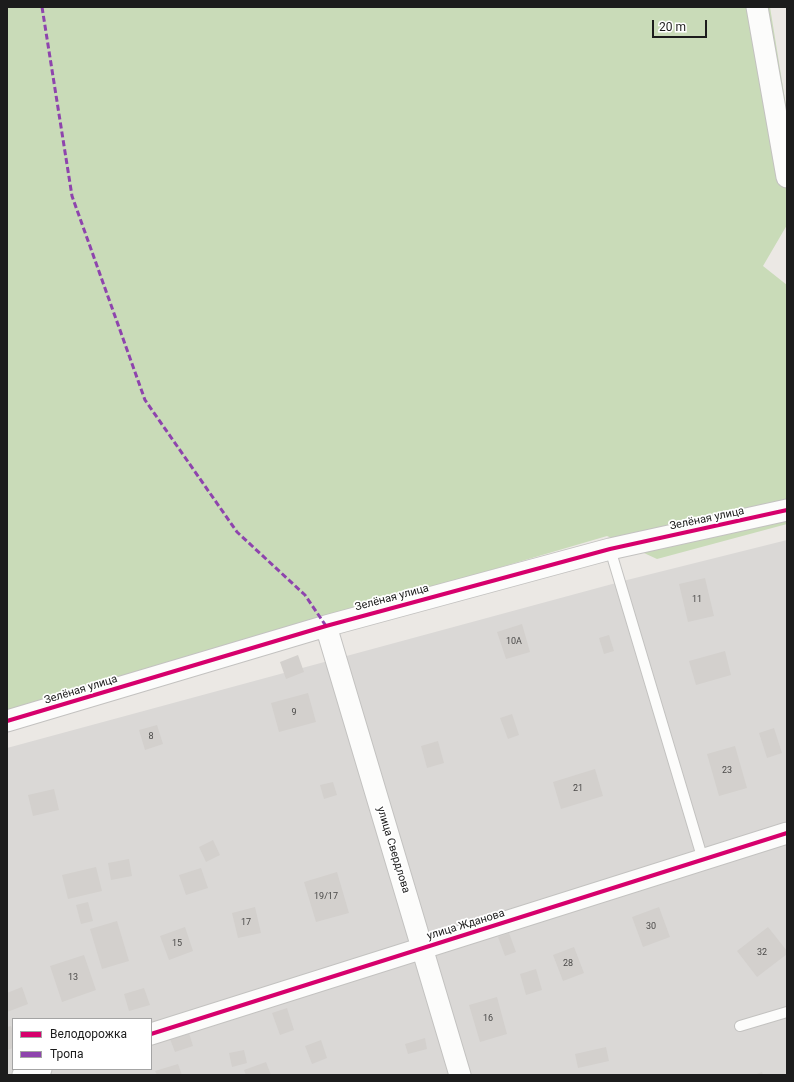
<!DOCTYPE html>
<html>
<head>
<meta charset="utf-8">
<style>
	body { margin:0 }
	#map { position:relative; width:794px; height:1082px; overflow:hidden; background:#ebe8e4; font-family:Roboto,sans-serif }
	canvas { display:block }
	.frame { position:absolute; inset:0; border:8px solid #1c1c1c; pointer-events:none }
	.legend { position:absolute; left:12px; top:1018px; width:140px; height:52px; box-sizing:border-box; background:#fff; border:1px solid #a4a4a4; margin:0; padding:5px 7px; list-style:none; font-size:12px; color:#1c1c1c }
	.legend li { display:flex; align-items:center; gap:8px; height:20px }
	.legend b { width:20px; border:1px solid #a4a4a4 }
	.scale { position:absolute; left:652px; top:20px; width:55px; height:18px; box-sizing:border-box; border:2px solid #1c1c1c; border-top:0; padding-left:5px; font-size:12px; line-height:14px; white-space:nowrap; color:#1c1c1c; -webkit-text-stroke:3px #fff; paint-order:stroke }
</style>
</head>
<body>
<div id="map">
<canvas width="794" height="1082"></canvas>
<div class="frame"></div>
<ul class="legend">
<li><b style="height:5px;background:#d6006c"></b>Велодорожка</li>
<li><b style="height:5px;background:#8e44ad"></b>Тропа</li>
</ul>
<div class="scale">20 m</div>
</div>
<script>
const context = document.querySelector('canvas').getContext('2d');
context.lineJoin = 'round';
function fillPath(path, color) { context.fillStyle = color; context.fill(path, 'evenodd'); }
const shape = rows => new Path2D(rows.map(r => 'M' + r).join(''));
function trace(path, color, width, dash) { context.strokeStyle = color; context.lineWidth = width; context.lineCap = dash ? 'butt' : 'round'; context.setLineDash(dash || []); context.stroke(path); }
function drawText(font, color, halo, rows, align = 'center') {
  context.font = font + ' Roboto,sans-serif'; context.lineWidth = 3.5; context.setLineDash([]); context.textBaseline = 'middle'; context.strokeStyle = halo; context.fillStyle = color; for (const [text, x, y, turn = 0] of rows) {
    context.save(); context.translate(x, y); context.rotate((+turn || 0) * Math.PI / 180); context.textAlign = isNaN(turn) ? turn : align; if (halo) context.strokeText(text, 0, 0); context.fillText(text, 0, 0); context.restore();
  }
}
const residential = shape([
	[787,540,787,1075,7,1075,7,748,627,580],
	[13,1019,151,1019,151,1069,13,1069]
]);
const forest = shape([
	[7,7,770,7,787,112,787,225,763,266,787,285,787,524,657,559,607,536,7,712]
]);
const building = shape([
	[705,578,714,616,688,622,679,584],
	[522,624,530,652,506,659,497,632],
	[609,635,614,651,604,654,599,638],
	[725,651,731,675,696,685,689,661],
	[298,655,304,672,286,679,280,662],
	[308,693,316,722,279,732,271,703],
	[512,714,519,735,508,739,500,718],
	[157,725,163,744,145,750,139,730],
	[774,728,782,753,767,758,759,733],
	[438,741,444,763,427,768,421,746],
	[735,746,747,788,719,796,707,754],
	[595,769,603,796,561,809,553,782],
	[333,782,337,795,324,799,320,785],
	[54,789,59,810,33,816,28,795],
	[213,840,220,855,206,862,199,847],
	[129,859,132,876,111,880,108,863],
	[96,867,102,891,68,899,62,875],
	[201,868,208,888,186,895,179,875],
	[337,872,349,913,316,922,304,882],
	[88,902,93,921,81,924,76,905],
	[255,907,261,933,238,938,232,913],
	[659,907,670,937,643,947,632,917],
	[117,921,129,961,102,969,90,929],
	[185,927,193,951,169,960,160,936],
	[768,927,787,951,787,954,757,977,737,951],
	[509,933,516,952,505,956,498,937],
	[574,947,584,973,563,981,553,955],
	[84,955,96,990,62,1002,50,966],
	[536,969,542,990,526,995,520,974],
	[22,987,28,1004,7,1012,7,993],
	[144,988,150,1005,129,1011,124,994],
	[497,997,507,1034,480,1042,469,1005],
	[287,1008,294,1030,280,1035,272,1013],
	[11,1026,13,1031,13,1048,7,1050,7,1027],
	[189,1033,193,1046,175,1052,170,1039],
	[425,1038,427,1049,408,1054,405,1044],
	[321,1040,327,1058,312,1064,305,1046],
	[606,1047,609,1061,578,1068,575,1054],
	[244,1050,247,1063,232,1067,229,1053],
	[266,1062,271,1075,246,1075,244,1070],
	[178,1064,182,1075,157,1075,155,1071],
	[762,1072,763,1075,754,1075]
]);
const lane = shape([
	[610,549,703,860],
	[740,1026,787,1012]
]);
const street = shape([
	[757,7,787,177],
	[326,626,460,1075],
	[7,721,326,626,610,549,787,510],
	[151,1034,787,833],
	[23,1075,41,1069]
]);
const quiet = shape([
	[42,7,72,196,145,400,237,532,305,595,326,626]
]);
const cycleway = shape([
	[7,721,326,626,610,549,787,510],
	[151,1034,787,833]
]);
const numberNames = [
	["11",697,600],
	["10А",514,642],
	["9",294,713],
	["8",151,737],
	["23",727,771],
	["21",578,789],
	["19/17",326,897],
	["17",246,923],
	["30",651,927],
	["15",177,944],
	["32",762,953],
	["28",568,964],
	["13",73,978],
	["16",488,1019]
];
const streetNames = [
	["Зелёная улица",707,519,-12],
	["Зелёная улица",392,598,-15],
	["Зелёная улица",81,690,-17],
	["улица Свердлова",393,850,73],
	["улица Жданова",466,925,-17]
];
fillPath(residential, '#dad8d6');
fillPath(forest, '#c9dbb8');
fillPath(building, '#d3d0cd');
trace(lane, '#c3c2c0', 12);
trace(street, '#c3c2c0', 23);
trace(lane, '#fcfcfb', 10);
trace(street, '#fcfcfb', 21);
trace(quiet, '#8e44ad', 3, [6, 3]);
trace(cycleway, '#d6006c', 4);
drawText('9px', '#4a4948', null, numberNames);
drawText('11px', '#1c1c1c', '#fff', streetNames);
</script>
</body>
</html>
